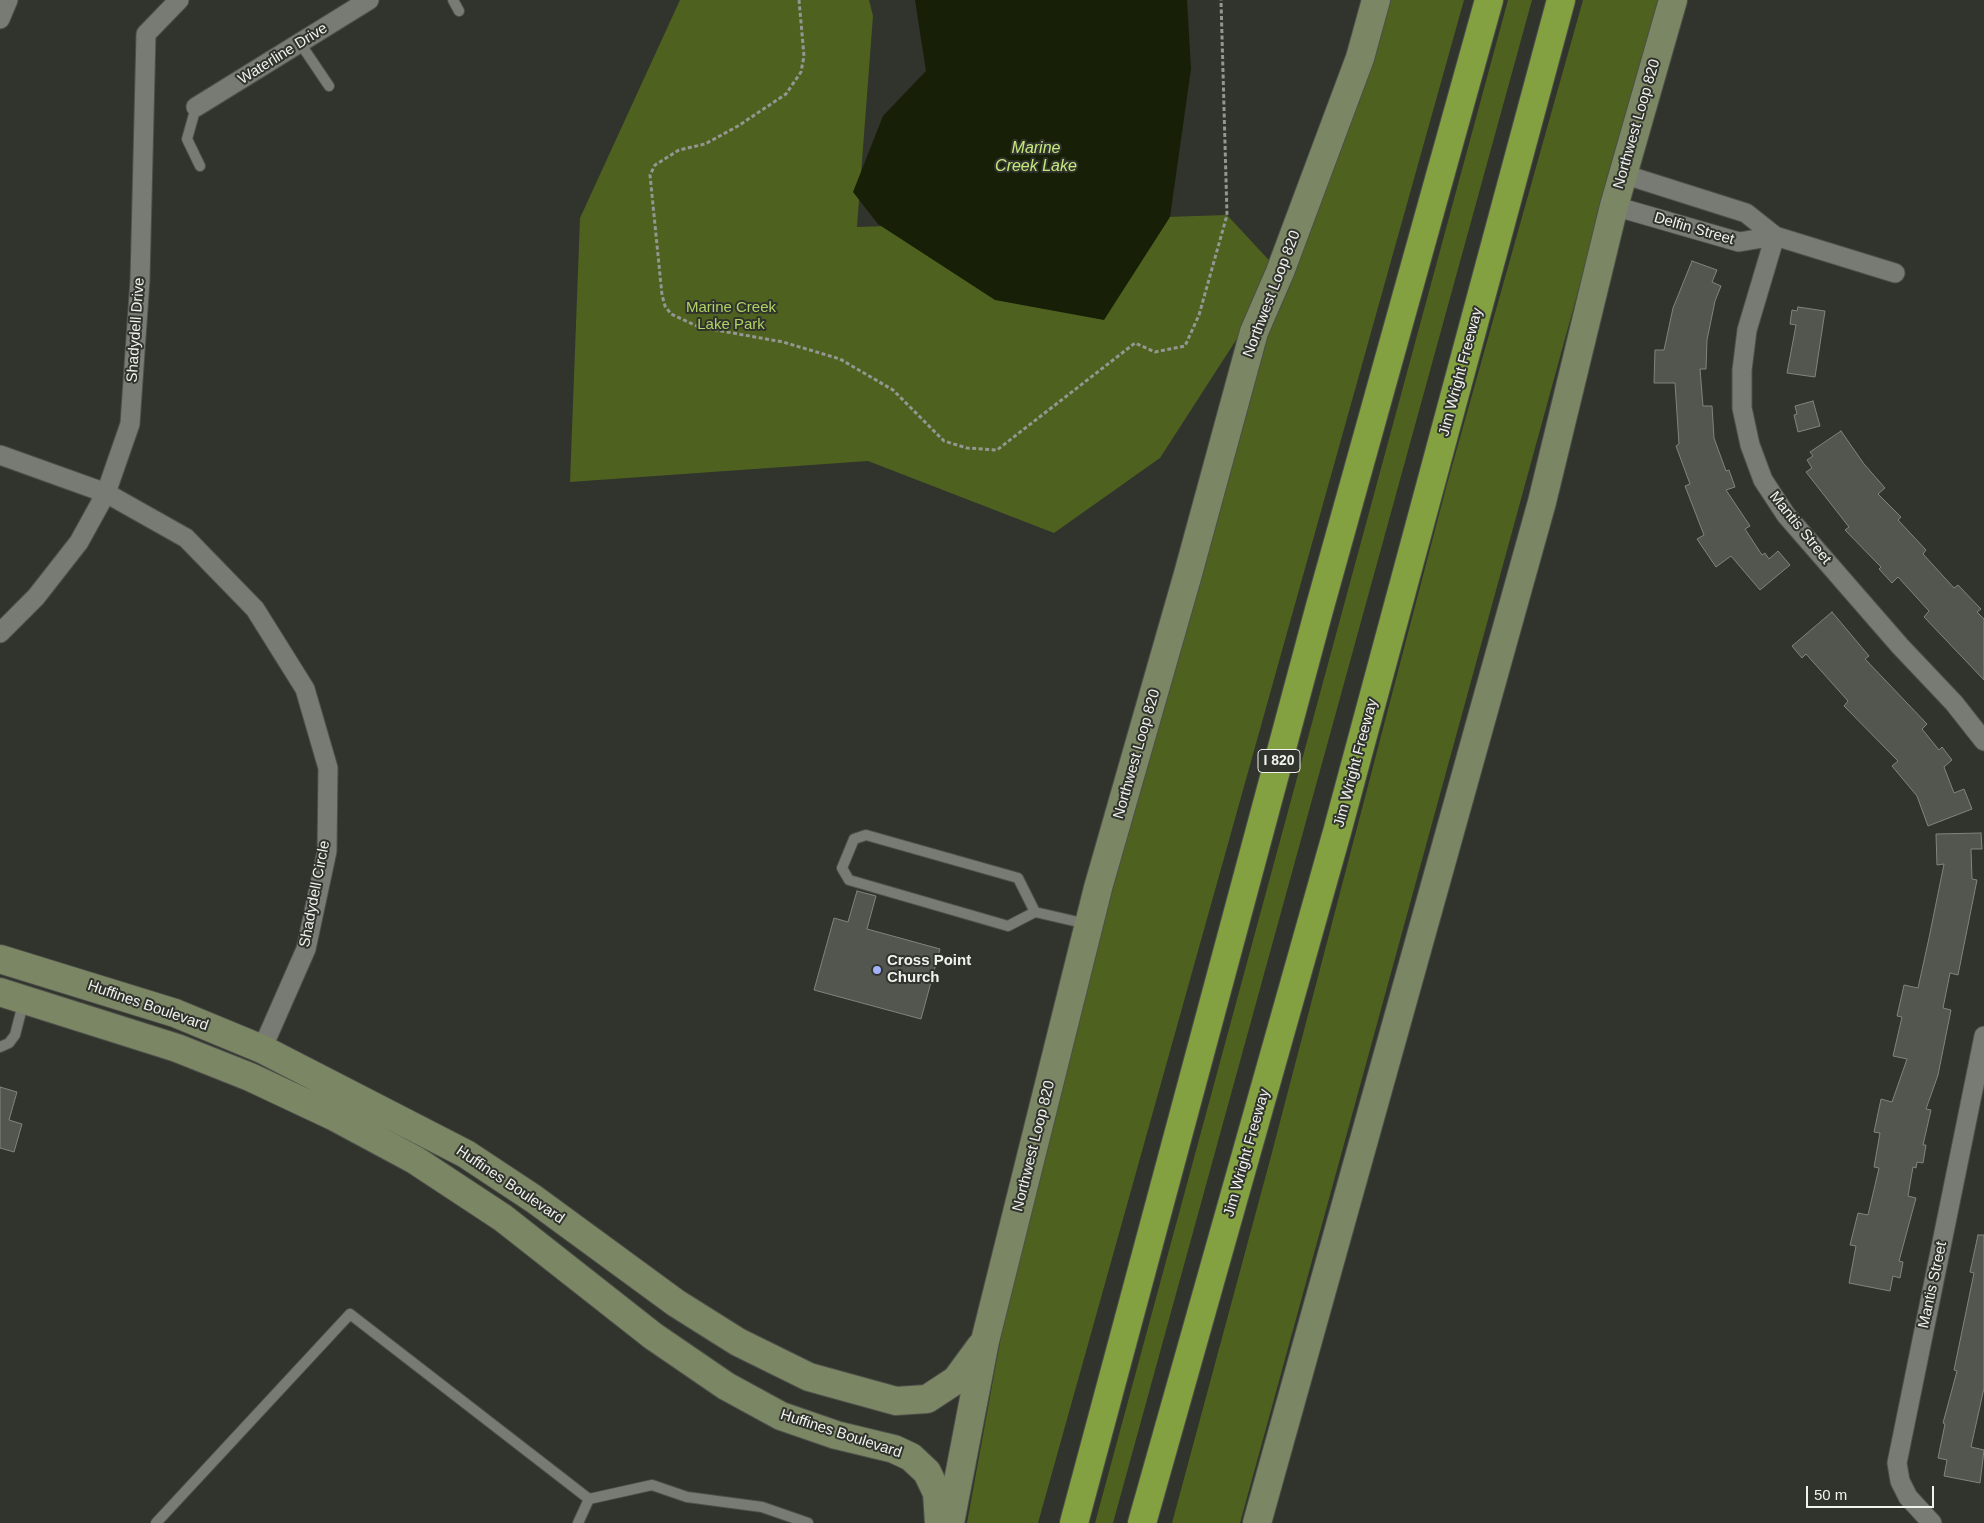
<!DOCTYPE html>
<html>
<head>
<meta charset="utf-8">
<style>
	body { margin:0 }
	#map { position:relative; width:1984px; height:1523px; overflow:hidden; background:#31332d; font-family:Helvetica,sans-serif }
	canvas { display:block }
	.scale { position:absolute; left:1806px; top:1486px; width:128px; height:22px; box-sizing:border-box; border:2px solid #f0f2ee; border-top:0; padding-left:6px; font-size:15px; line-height:18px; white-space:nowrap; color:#f0f2ee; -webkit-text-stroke:4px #31332d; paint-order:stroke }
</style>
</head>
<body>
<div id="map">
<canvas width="1984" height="1523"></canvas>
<div class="scale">50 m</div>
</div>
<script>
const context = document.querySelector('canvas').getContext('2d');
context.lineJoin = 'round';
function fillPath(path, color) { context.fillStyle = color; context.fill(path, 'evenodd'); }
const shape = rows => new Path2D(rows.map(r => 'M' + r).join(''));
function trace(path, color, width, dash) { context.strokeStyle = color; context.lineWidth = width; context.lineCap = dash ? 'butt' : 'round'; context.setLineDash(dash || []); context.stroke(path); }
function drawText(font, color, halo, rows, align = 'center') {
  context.font = font + ' Helvetica,sans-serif'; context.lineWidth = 4; context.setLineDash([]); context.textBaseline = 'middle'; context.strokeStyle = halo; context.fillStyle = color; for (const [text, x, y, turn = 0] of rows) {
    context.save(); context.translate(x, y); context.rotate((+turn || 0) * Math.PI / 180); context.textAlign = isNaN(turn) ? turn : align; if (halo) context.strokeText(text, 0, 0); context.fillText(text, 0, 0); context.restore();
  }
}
const green = shape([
	[680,0,869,0,873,16,857,227,1227,215,1280,272,1160,458,1054,533,868,461,570,482,580,218],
	[1388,0,1464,0,1038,1523,967,1523,1020,1232,1105,911,1263,347],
	[1508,0,1532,0,1113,1523,1095,1523],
	[1583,0,1658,0,1240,1523,1172,1523,1270,1160,1447,484]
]);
const water = shape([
	[915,0,1187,0,1191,69,1170,217,1104,320,995,300,878,224,853,192,883,116,926,71]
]);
const building = shape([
	[1692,261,1717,270,1712,282,1721,286,1715,301,1707,340,1706,369,1700,369,1703,406,1712,406,1714,438,1726,471,1729,470,1735,487,1726,490,1750,526,1745,529,1762,555,1765,553,1769,559,1778,551,1790,565,1760,590,1731,556,1716,567,1697,539,1704,535,1685,486,1690,484,1676,446,1679,444,1675,383,1654,383,1655,350,1664,350,1673,308,1692,261],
	[1798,307,1825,311,1815,377,1787,373,1796,325,1790,324,1792,310,1797,311,1798,307],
	[1813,401,1820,426,1798,432,1794,415,1797,414,1795,406,1813,401],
	[1841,431,1864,464,1885,488,1878,494,1901,517,1898,520,1926,550,1923,554,1954,588,1958,585,1981,609,1977,612,1984,619,1984,680,1924,617,1929,611,1898,577,1892,583,1879,569,1881,567,1845,530,1849,527,1806,472,1812,468,1807,460,1813,456,1810,452,1841,431],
	[1832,612,1869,656,1865,659,1927,724,1922,729,1939,750,1942,747,1952,760,1944,767,1954,793,1964,789,1972,809,1928,826,1917,796,1892,766,1898,761,1844,706,1848,701,1806,654,1802,658,1792,646,1832,612],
	[1981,833,1982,849,1971,849,1972,879,1977,880,1958,975,1950,973,1943,1008,1951,1010,1938,1075,1926,1109,1931,1110,1923,1145,1926,1145,1923,1163,1917,1162,1916,1168,1913,1167,1908,1196,1916,1198,1899,1261,1903,1262,1900,1278,1893,1276,1890,1291,1849,1283,1856,1246,1850,1245,1858,1213,1868,1215,1879,1168,1874,1167,1880,1133,1874,1132,1881,1099,1892,1102,1907,1059,1893,1056,1902,1017,1897,1016,1904,985,1918,988,1929,938,1944,864,1937,865,1936,834,1981,833],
	[857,891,876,896,867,929,940,949,921,1019,814,990,834,918,848,922,857,891],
	[0,1087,17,1092,9,1120,22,1124,14,1152,0,1148,0,1087],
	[1978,1235,1984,1235,1984,1388,1971,1447,1984,1450,1980,1483,1944,1476,1947,1460,1938,1458,1945,1424,1943,1423,1957,1371,1954,1370,1974,1273,1970,1272,1978,1235]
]);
const path = shape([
	[799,0,804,56,801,72,786,94,738,126,705,144,679,150,655,165,650,175,662,295,665,306,671,314,699,327,783,342,840,359,893,390,944,441,967,448,997,450,1135,343,1155,352,1185,346,1199,315,1227,215,1221,0]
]);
const lane = shape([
	[453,0,459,11],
	[300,43,329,86],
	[196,107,187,139,200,166],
	[1035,912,1018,878,866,835,854,839,842,868,849,880,1008,926,1035,912,1087,924],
	[0,1047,9,1043,15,1035,24,1000],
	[589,1499,652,1485,687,1497,762,1507,808,1523],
	[156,1523,350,1314,589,1499,578,1523]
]);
const street = shape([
	[0,19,8,0],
	[196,107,369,0],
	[1623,174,1746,213,1775,236,1895,273],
	[1614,206,1739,242,1775,236],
	[1775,236,1747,330,1742,370,1742,408,1750,445,1763,480,1786,515,1900,646,1954,703,1984,741],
	[0,455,106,493,186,538,255,609,305,689,328,768,327,851,306,949,262,1049],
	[0,633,36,597,79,542,106,493,130,424,140,280,146,34,179,0],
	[1932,1523,1908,1497,1900,1481,1897,1463,1984,1036]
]);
const secondary = shape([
	[0,959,175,1013,262,1049,466,1154,534,1199,676,1303,738,1342,809,1377,896,1401,927,1399,956,1380,981,1346],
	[0,992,177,1048,250,1077,333,1116,415,1160,503,1218,653,1336,726,1386,781,1416,836,1435,894,1449,911,1457,927,1472,937,1493,939,1523],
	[950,1523,985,1341,1098,888,1188,574,1254,332,1280,272,1360,58,1376,0],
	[1257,1523,1542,502,1614,206,1673,0]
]);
const highway = shape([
	[1074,1523,1319,610,1489,0],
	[1142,1523,1337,832,1561,0]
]);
const markers = [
	[877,970,5,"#a2b2fd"]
];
const shields = [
	[1279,761,42]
];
const shieldNames = [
	["I 820",1279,761]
];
const streetNames = [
	["Waterline Drive",283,54,-32],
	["Northwest Loop 820",1637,124,-74],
	["Delfin Street",1694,229,16],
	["Northwest Loop 820",1272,294,-69],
	["Shadydell Drive",136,330,-86],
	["Jim Wright Freeway",1461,372,-75],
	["Mantis Street",1800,528,51],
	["Northwest Loop 820",1137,754,-74],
	["Jim Wright Freeway",1356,763,-75],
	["Shadydell Circle",315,894,-79],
	["Huffines Boulevard",148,1006,19],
	["Northwest Loop 820",1034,1146,-76],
	["Jim Wright Freeway",1247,1153,-74],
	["Huffines Boulevard",510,1185,34],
	["Mantis Street",1933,1285,-78],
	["Huffines Boulevard",841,1434,18]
];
const parkNames = [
	["Marine Creek",731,308],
	["Lake Park",731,325]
];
const poiNames = [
	["Cross Point",887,961],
	["Church",887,978]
];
const waterNames = [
	["Marine",1036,149],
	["Creek Lake",1036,167]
];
fillPath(green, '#4e611f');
fillPath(water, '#171f06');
fillPath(building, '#53564f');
trace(building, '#81847d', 1);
trace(lane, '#4d4f49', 12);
trace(street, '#4d4f49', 21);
trace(secondary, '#4d4f49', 30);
trace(highway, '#4d4f49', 30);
trace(path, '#949691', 3, [4, 2.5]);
trace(lane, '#787a74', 10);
trace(street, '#787a74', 19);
trace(secondary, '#7b8664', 28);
trace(highway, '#83a140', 28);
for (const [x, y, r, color] of markers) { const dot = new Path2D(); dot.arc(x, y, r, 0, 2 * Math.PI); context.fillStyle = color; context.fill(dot); trace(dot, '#31332d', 2); }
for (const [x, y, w] of shields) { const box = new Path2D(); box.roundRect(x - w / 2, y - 11.5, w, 23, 4); context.fillStyle = '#31332d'; context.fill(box); trace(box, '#f0f2ee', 1); }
drawText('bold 14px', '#f0f2ee', null, shieldNames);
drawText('15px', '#f0f2ee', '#31332d', streetNames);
drawText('15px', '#b0d365', '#31332d', parkNames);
drawText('bold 15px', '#f0f2ee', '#31332d', poiNames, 'left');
drawText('italic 16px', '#c5e97b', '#31332d', waterNames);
</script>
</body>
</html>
